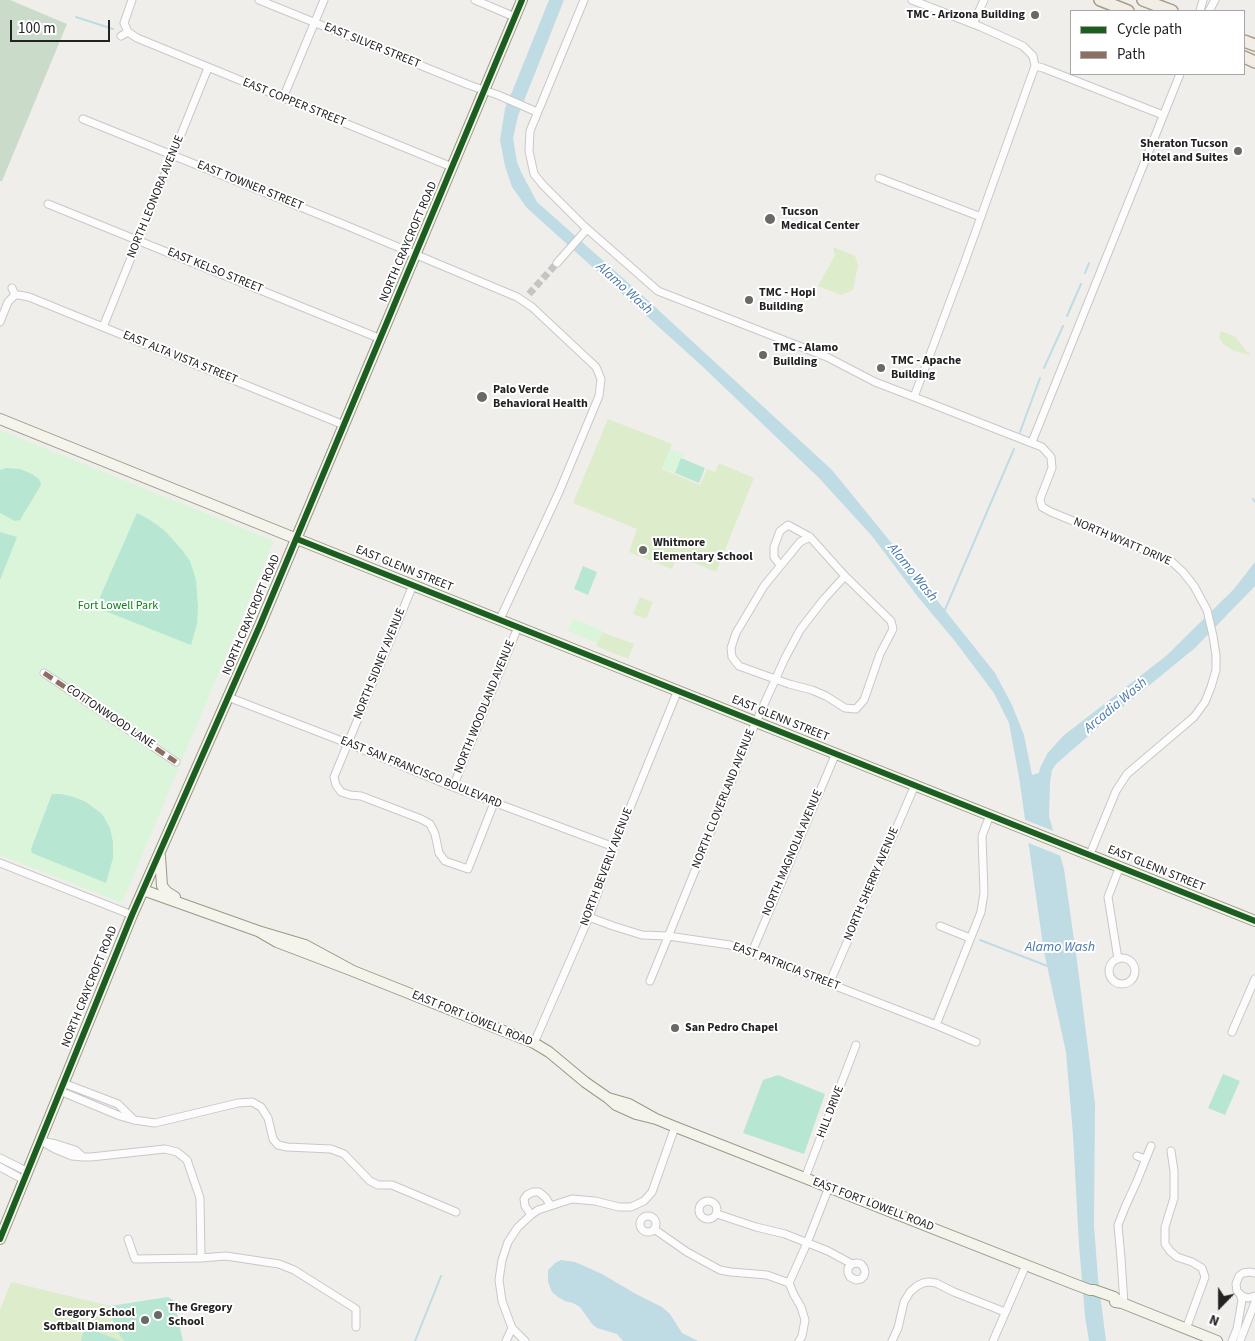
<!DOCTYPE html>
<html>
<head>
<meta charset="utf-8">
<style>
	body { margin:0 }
	#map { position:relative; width:1255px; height:1341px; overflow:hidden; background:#f0eeeb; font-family:"Source Sans 3",sans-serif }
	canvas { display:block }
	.legend { position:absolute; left:1070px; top:10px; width:175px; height:65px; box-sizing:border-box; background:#fff; border:1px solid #a7a7a7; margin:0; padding:6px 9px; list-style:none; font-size:15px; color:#222 }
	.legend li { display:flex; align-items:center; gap:10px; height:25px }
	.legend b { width:25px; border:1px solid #a7a7a7 }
	.north { position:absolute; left:1195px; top:1281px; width:50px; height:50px; -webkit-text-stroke:4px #fff; paint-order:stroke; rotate:202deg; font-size:14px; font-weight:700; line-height:20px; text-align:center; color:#222 }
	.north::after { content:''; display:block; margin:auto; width:18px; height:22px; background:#222; clip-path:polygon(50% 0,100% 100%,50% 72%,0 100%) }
	.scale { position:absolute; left:10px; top:20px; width:100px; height:22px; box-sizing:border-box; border:2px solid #222; border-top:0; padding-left:6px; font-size:15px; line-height:18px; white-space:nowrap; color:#222; -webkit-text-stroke:4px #fff; paint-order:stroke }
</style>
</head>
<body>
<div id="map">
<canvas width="1255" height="1341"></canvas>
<ul class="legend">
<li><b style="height:6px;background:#1b5e20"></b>Cycle path</li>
<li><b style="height:6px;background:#8d6e63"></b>Path</li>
</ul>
<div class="north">N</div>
<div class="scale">100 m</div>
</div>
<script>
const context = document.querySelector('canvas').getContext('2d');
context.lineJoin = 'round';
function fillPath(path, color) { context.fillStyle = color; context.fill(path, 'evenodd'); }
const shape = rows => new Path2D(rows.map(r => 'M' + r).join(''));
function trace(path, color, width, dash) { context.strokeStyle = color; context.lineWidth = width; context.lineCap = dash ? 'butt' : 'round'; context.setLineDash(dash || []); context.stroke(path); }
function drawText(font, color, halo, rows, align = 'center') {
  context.font = font + ' "Source Sans 3",sans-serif'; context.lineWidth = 4; context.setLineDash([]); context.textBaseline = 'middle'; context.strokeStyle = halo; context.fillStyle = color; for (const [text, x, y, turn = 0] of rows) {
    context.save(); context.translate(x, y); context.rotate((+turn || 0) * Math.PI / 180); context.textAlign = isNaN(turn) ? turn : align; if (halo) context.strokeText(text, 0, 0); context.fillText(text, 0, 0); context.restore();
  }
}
const grass = shape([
	[833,247,855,256,858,266,853,290,841,295,818,286,835,255],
	[1221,331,1236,337,1246,351,1250,353,1249,355,1232,350,1222,343,1219,337],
	[608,419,672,444,662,469,700,485,707,469,715,472,719,463,754,478,716,572,678,556,672,569,629,552,637,529,573,503],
	[640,597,653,602,646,619,633,614],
	[602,632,634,644,628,659,596,646],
	[11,1282,110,1306,110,1310,120,1336,124,1341,0,1341,0,1310]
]);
const cemetery = shape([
	[0,0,10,0,67,24,2,181,0,181]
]);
const park = shape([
	[0,430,274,541,122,903,0,855],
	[670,449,684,454,682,459,681,458,675,473,662,468],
	[573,619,602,630,597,643,568,631]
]);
const pitch = shape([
	[681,458,705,468,699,483,675,473],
	[6,468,20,469,32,474,39,479,41,485,20,520,15,521,0,513,0,470],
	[137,513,150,520,164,530,182,550,190,561,196,580,198,607,197,624,191,645,105,611,100,597],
	[0,532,17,537,0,580],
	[583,566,597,572,588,595,574,589],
	[52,794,61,794,74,797,86,802,102,814,110,828,113,842,113,858,106,883,32,853,31,849],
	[1223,1074,1240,1081,1225,1115,1208,1108],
	[778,1075,825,1094,804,1154,743,1133,763,1080],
	[168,1297,174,1301,183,1341,124,1341,120,1336,112,1318,110,1306],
	[85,1327,121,1341,81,1341]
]);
const water = shape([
	[549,0,564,0,518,116,513,138,517,162,521,172,537,202,642,295,832,470,885,535,995,673,1012,705,1024,735,1032,775,1039,773,1040,768,1047,754,1063,736,1166,656,1234,589,1255,562,1255,586,1195,648,1102,724,1056,764,1052,770,1050,782,1049,816,1064,869,1077,961,1095,1104,1094,1226,1098,1278,1106,1341,1089,1341,1085,1316,1079,1245,1073,1135,1066,1052,1044,952,1019,777,1009,723,994,693,954,640,918,597,872,536,819,478,702,366,527,208,512,187,505,166,500,140,505,109,508,99,512,92],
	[561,1260,575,1262,602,1274,636,1294,662,1307,670,1314,682,1333,698,1341,623,1341,617,1334,597,1328,592,1324,580,1307,573,1303,565,1301,558,1297,552,1292,548,1282,548,1270,555,1263]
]);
const pier = shape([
	[1023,819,1056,832,1061,849,1061,856,1026,842]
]);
const stream = shape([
	[76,17,113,29],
	[1085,273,1089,263],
	[1067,316,1081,284],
	[1044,368,1063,326],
	[1020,432,1040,378],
	[1253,499,1255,502],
	[944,612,1014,449],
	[980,940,1050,967],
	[415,1341,441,1276]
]);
const streetTunnel = shape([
	[529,294,557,263]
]);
const street = shape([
	[132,0,124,23,128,32,137,38,452,167],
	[259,0,469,85,498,95,537,112],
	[475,0,515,17],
	[584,0,530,131,529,151,534,174,543,185,585,227,658,291,827,357,875,382,914,397,964,264,1035,66,1033,56,1023,46,981,27,912,0],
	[1200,11,1203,0],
	[1209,11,1215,0],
	[973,24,984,0],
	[121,36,128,32],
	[1035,66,1043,68,1163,115],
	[283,98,324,0],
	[83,119,350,227,517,297,532,307,596,367,601,379,599,396,559,492,500,619],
	[879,178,981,217],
	[48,204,381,339],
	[557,263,587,229],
	[12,288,15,295],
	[15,295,19,295,29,297,344,425],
	[0,322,8,302,15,295],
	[103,327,208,68],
	[914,397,1042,447,1051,457,1052,468,1040,499,1042,507,1051,512,1171,561,1183,572,1194,586,1207,610,1213,636,1216,655,1216,670,1211,687,1205,702,1194,717,1127,774,1116,791,1090,854],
	[1032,442,1180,74],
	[780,565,774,557,774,547,780,531,788,525,810,537,845,576,891,621,893,629,880,654,864,700,856,709,845,708,826,696,812,690,789,684,739,666,732,657,731,648,736,633,764,586,800,542,810,537],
	[413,585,334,777,336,785,341,792,350,795,361,796,421,819,430,824,435,834,439,853,445,861,468,869,494,803],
	[44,673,176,762],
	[228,697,347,743,453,787,614,847],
	[453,787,518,627],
	[0,863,132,915],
	[589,917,613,926,642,935,668,936,730,945,936,1025,976,1042],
	[940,926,970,938],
	[752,952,836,753],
	'1109 971a13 13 0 1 1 26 0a13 13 0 1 1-26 0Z',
	[1118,959,1108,897,1120,866],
	[650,981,751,733,785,658,800,630,824,599,845,576],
	[829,984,915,785],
	[936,1025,981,912,984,893,982,836,990,815],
	[1232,1032,1255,979],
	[534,1043,589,917,614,847,678,690],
	[63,1083,118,1104,134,1120],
	[60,1091,120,1116,134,1120,155,1123,238,1103,252,1102,261,1107,268,1118,273,1139,278,1145,287,1147,331,1149,344,1154,370,1181,378,1185,392,1185,456,1212],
	[41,1141,56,1144,75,1150,83,1157,72,1156,55,1149,41,1141],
	[1171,1151,1174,1171,1174,1198,1165,1227,1165,1244,1170,1251,1177,1257,1192,1262,1202,1268,1205,1277,1186,1329],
	[1137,1156,1145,1159],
	[83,1157,91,1157,165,1149,177,1152,187,1160,200,1198,201,1258],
	[0,1158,28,1172],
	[0,1167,24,1180],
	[805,1178,856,1045],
	'699 1210a9 9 0 1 1 18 0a9 9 0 1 1-18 0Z',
	[717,1214,756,1227,785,1234,828,1251,852,1264,857,1263,861,1264,864,1268,865,1272,864,1276,861,1279,856,1280,850,1277,848,1273,848,1268,852,1264],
	[531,1215,525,1206,524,1199,527,1195,533,1192,539,1192,546,1198,550,1205],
	'640 1224a8 8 0 1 1 16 0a8 8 0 1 1-16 0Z',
	[654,1229,687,1252,720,1270,731,1272,767,1275,789,1283],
	[128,1239,135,1259,201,1258,226,1256,279,1264,294,1270,356,1309,356,1327],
	[1255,1273,1250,1272,1243,1273,1239,1276,1236,1284,1237,1291,1242,1296,1248,1298,1255,1296],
	[1124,1304,1121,1258,1118,1225,1126,1205,1137,1181,1151,1146],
	[506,1341,512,1328],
	[525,1341,512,1328,502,1301,499,1280,502,1260,508,1242,518,1227,531,1215,538,1210,572,1199,595,1201,619,1207,631,1207,644,1201,652,1192,675,1127],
	[799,1341,802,1336,805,1320,801,1307,794,1295,789,1283,807,1243,829,1187],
	[892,1341,898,1328,904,1302,910,1292,917,1286,923,1283,929,1282,936,1283,954,1292,1005,1312],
	[993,1341,1026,1265],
	[1232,1341,1237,1329,1242,1300,1240,1294],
	[1240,1341,1255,1302]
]);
const secondary = shape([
	[0,419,297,539,1255,921],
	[160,856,162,886,167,892,175,897],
	[143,890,258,931,305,945,353,971,277,942,258,931],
	[353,971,534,1043,549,1052,585,1082,608,1098],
	[656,1119,636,1114,616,1105,608,1098,629,1104,656,1119,673,1126,1074,1284,1090,1290,1094,1290,1114,1297,1122,1303],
	[0,1239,132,915,260,625,522,0],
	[1115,1302,1122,1303,1217,1341]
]);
const primary = shape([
	[1100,0,1128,11],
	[1143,0,1172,11],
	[1244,41,1255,45],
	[1244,57,1255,62]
]);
const quiet = shape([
	[44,673,176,762]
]);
const cycleway = shape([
	[297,539,1255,921],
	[0,1239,132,915,260,625,522,0]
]);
const markers = [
	[1035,15,5,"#6a6968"],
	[1238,151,5,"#6a6968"],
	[770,219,6,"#6a6968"],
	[749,300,5,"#6a6968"],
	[763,355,5,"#6a6968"],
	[881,368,5,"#6a6968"],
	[482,397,6,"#6a6968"],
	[643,550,5,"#6a6968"],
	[675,1028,5,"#6a6968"],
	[158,1315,5,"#6a6968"],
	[145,1320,5,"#6a6968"]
];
const poiNames = [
	["TMC - Arizona Building",1025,15,"right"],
	["Sheraton Tucson",1228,144,"right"],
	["Hotel and Suites",1228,158,"right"],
	["Tucson",781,212],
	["Medical Center",781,226],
	["TMC - Hopi",759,293],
	["Building",759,307],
	["TMC - Alamo",773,348],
	["Building",773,362],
	["TMC - Apache",891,361],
	["Building",891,375],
	["Palo Verde",493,390],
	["Behavioral Health",493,404],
	["Whitmore",653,543],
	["Elementary School",653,557],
	["San Pedro Chapel",685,1028],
	["The Gregory",168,1308],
	["School",168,1322],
	["Gregory School",135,1313,"right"],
	["Softball Diamond",135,1327,"right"]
];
const streetNames = [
	["EAST SILVER STREET",372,46,22],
	["EAST COPPER STREET",294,103,22],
	["EAST TOWNER STREET",250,186,22],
	["NORTH LEONORA AVENUE",156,197,-68],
	["NORTH CRAYCROFT ROAD",409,242,-67],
	["EAST KELSO STREET",215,271,22],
	["EAST ALTA VISTA STREET",180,358,22],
	["NORTH WYATT DRIVE",1122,542,23],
	["EAST GLENN STREET",404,569,22],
	["NORTH CRAYCROFT ROAD",252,615,-67],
	["NORTH SIDNEY AVENUE",380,664,-68],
	["NORTH WOODLAND AVENUE",485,707,-68],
	["COTTONWOOD LANE",110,717,34],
	["EAST GLENN STREET",780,719,22],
	["EAST SAN FRANCISCO BOULEVARD",421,773,22],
	["NORTH CLOVERLAND AVENUE",724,799,-68],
	["NORTH MAGNOLIA AVENUE",793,853,-67],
	["NORTH BEVERLY AVENUE",607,867,-69],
	["EAST GLENN STREET",1156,869,22],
	["NORTH SHERRY AVENUE",872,884,-67],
	["EAST PATRICIA STREET",786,967,21],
	["NORTH CRAYCROFT ROAD",90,987,-68],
	["EAST FORT LOWELL ROAD",472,1019,22],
	["HILL DRIVE",831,1112,-69],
	["EAST FORT LOWELL ROAD",873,1205,21]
];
const parkNames = [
	["Fort Lowell Park",118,606]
];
const waterNames = [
	["Alamo Wash",624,289,42],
	["Alamo Wash",912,573,51],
	["Arcadia Wash",1116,706,-40],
	["Alamo Wash",1060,948]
];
fillPath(grass, '#ddeccb');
fillPath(cemetery, '#cadbca');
fillPath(park, '#daf5da');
fillPath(pitch, '#b7e6d2');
fillPath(water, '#bfdbe3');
fillPath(pier, '#f0eeeb');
trace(stream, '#bfdbe3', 2);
trace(streetTunnel, '#c7c5c3', 7, [7, 3.5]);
trace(street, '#c9c8c7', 9);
trace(secondary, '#999a82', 12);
trace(primary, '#a79c86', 14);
trace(street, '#fdfcfc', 7);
trace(secondary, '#f4f4ed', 10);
trace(primary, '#f3ede7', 11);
trace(quiet, '#8d6e63', 5, [10, 5]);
trace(cycleway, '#1b5e20', 6);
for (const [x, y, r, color] of markers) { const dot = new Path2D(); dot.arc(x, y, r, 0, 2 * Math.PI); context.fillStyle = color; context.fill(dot); trace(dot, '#fff', 2); }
drawText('bold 12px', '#222', '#fff', poiNames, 'left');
drawText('12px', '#222', '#fff', streetNames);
drawText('12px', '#0c8416', '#fff', parkNames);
drawText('italic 14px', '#4a7aab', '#fff', waterNames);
</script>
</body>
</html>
